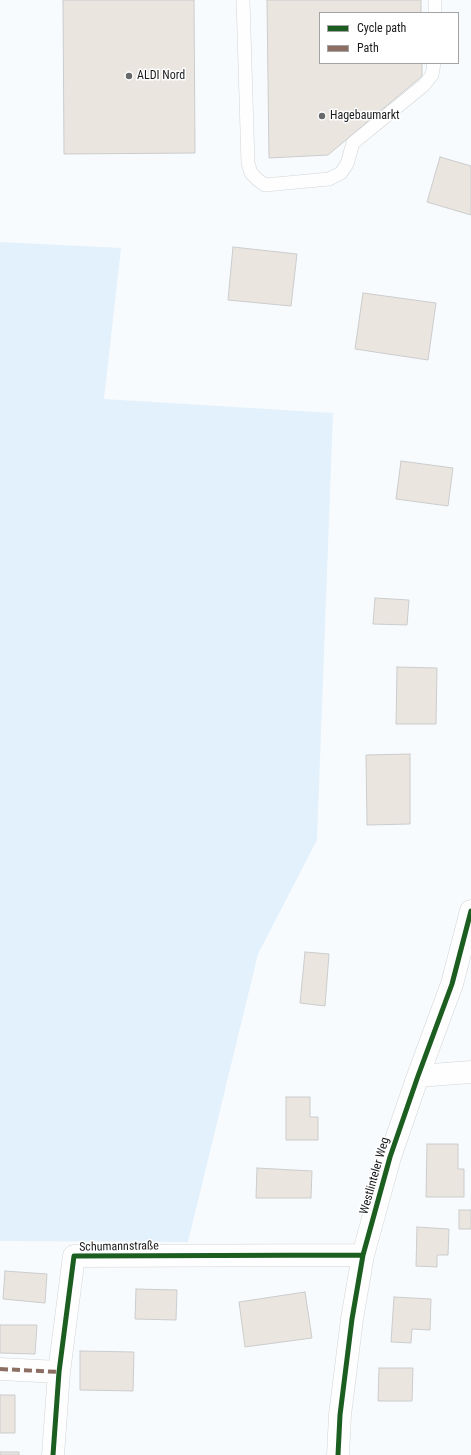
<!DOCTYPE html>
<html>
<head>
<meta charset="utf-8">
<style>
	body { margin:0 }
	#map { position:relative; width:471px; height:1455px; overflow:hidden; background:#f8fbfd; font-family:"Roboto Condensed",sans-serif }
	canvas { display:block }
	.legend { position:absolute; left:319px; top:12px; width:140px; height:52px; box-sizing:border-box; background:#fff; border:1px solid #a3a3a4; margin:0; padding:5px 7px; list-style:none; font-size:12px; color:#191a1c }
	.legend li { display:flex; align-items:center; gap:8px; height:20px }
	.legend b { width:20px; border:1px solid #a3a3a4 }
</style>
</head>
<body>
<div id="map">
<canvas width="471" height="1455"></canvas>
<ul class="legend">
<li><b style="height:5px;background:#1b5e20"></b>Cycle path</li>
<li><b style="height:5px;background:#8d6e63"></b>Path</li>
</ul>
</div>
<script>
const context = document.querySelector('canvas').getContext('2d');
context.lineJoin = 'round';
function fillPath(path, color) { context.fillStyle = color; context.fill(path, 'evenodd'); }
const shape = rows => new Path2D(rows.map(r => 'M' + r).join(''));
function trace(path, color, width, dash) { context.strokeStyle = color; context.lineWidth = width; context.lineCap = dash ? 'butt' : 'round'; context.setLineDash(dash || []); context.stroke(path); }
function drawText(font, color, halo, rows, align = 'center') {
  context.font = font + ' "Roboto Condensed",sans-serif'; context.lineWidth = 3; context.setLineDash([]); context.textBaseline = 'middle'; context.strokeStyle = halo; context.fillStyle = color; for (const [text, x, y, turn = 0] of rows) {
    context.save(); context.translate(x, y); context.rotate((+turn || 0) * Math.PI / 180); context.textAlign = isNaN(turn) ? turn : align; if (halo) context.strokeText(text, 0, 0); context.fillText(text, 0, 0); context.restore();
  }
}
const green = shape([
	[0,242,121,248,104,399,333,413,317,840,258,954,188,1242,0,1241]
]);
const building = shape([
	[63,0,194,0,195,153,64,154,63,0],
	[267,0,421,0,421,13,320,13,320,63,422,63,422,76,328,155,269,158,267,0],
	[440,157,471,166,471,215,427,202,440,157],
	[233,247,297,254,291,306,228,300,233,247],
	[363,293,436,303,428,360,355,349,363,293],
	[401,461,453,468,448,506,396,499,401,461],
	[375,598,409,600,407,625,373,624,375,598],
	[397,667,437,668,436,724,396,724,397,667],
	[410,754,410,824,367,825,366,755,410,754],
	[305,952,329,954,325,1006,300,1003,305,952],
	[286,1097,310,1097,310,1117,318,1117,318,1140,286,1140,286,1097],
	[427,1144,458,1144,458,1169,464,1169,464,1197,426,1197,427,1144],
	[257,1168,312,1171,311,1198,256,1198,257,1168],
	[459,1210,471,1210,471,1229,459,1229,459,1210],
	[417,1227,449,1229,448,1255,437,1255,437,1267,416,1266,417,1227],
	[5,1271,47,1274,45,1303,3,1299,5,1271],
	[136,1289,177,1290,176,1320,135,1319,136,1289],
	[305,1292,312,1338,245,1347,239,1302,305,1292],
	[394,1297,431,1299,430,1330,412,1329,411,1343,391,1342,394,1297],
	[0,1325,37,1325,35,1354,0,1353,0,1325],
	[80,1351,134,1352,133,1391,80,1390,80,1351],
	[379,1368,413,1368,412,1401,378,1401,379,1368],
	[0,1395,15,1395,15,1433,0,1433,0,1395],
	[0,1452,19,1452,19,1455,0,1455,0,1452]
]);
const lane = shape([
	[243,0,248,163,251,173,258,180,265,185,329,179,341,173,347,164,353,143,424,85,432,75,434,63],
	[435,13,435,0]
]);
const street = shape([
	[418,1076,471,1072],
	[0,1369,59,1372],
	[53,1455,59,1372,74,1256,363,1255],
	[338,1455,340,1415,352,1319,363,1255,390,1157,418,1076,452,984,471,911]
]);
const quiet = shape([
	[0,1369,59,1372]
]);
const cycleway = shape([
	[53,1455,59,1372,74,1256,363,1255],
	[338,1455,340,1415,352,1319,363,1255,390,1157,418,1076,452,984,471,911]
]);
const markers = [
	[129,76,4,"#67696b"],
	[322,116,4,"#67696b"]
];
const poiNames = [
	["ALDI Nord",137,76],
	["Hagebaumarkt",330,116]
];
const streetNames = [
	["Westlinteler Weg",375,1176,-74],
	["Schumannstraße",119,1247,-1]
];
fillPath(green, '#e3f1fc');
fillPath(building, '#ebe5e0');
trace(building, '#cbcccd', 1);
trace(lane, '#d2d4d5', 14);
trace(street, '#d2d4d5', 23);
trace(lane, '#fefeff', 13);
trace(street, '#fefeff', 22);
trace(quiet, '#8d6e63', 4, [8, 4]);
trace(cycleway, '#1b5e20', 5);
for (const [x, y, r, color] of markers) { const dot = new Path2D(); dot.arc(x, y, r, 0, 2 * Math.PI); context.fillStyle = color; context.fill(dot); trace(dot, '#fff', 1.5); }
drawText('12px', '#191a1c', '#fff', poiNames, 'left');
drawText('12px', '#191a1c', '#fff', streetNames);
</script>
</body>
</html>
